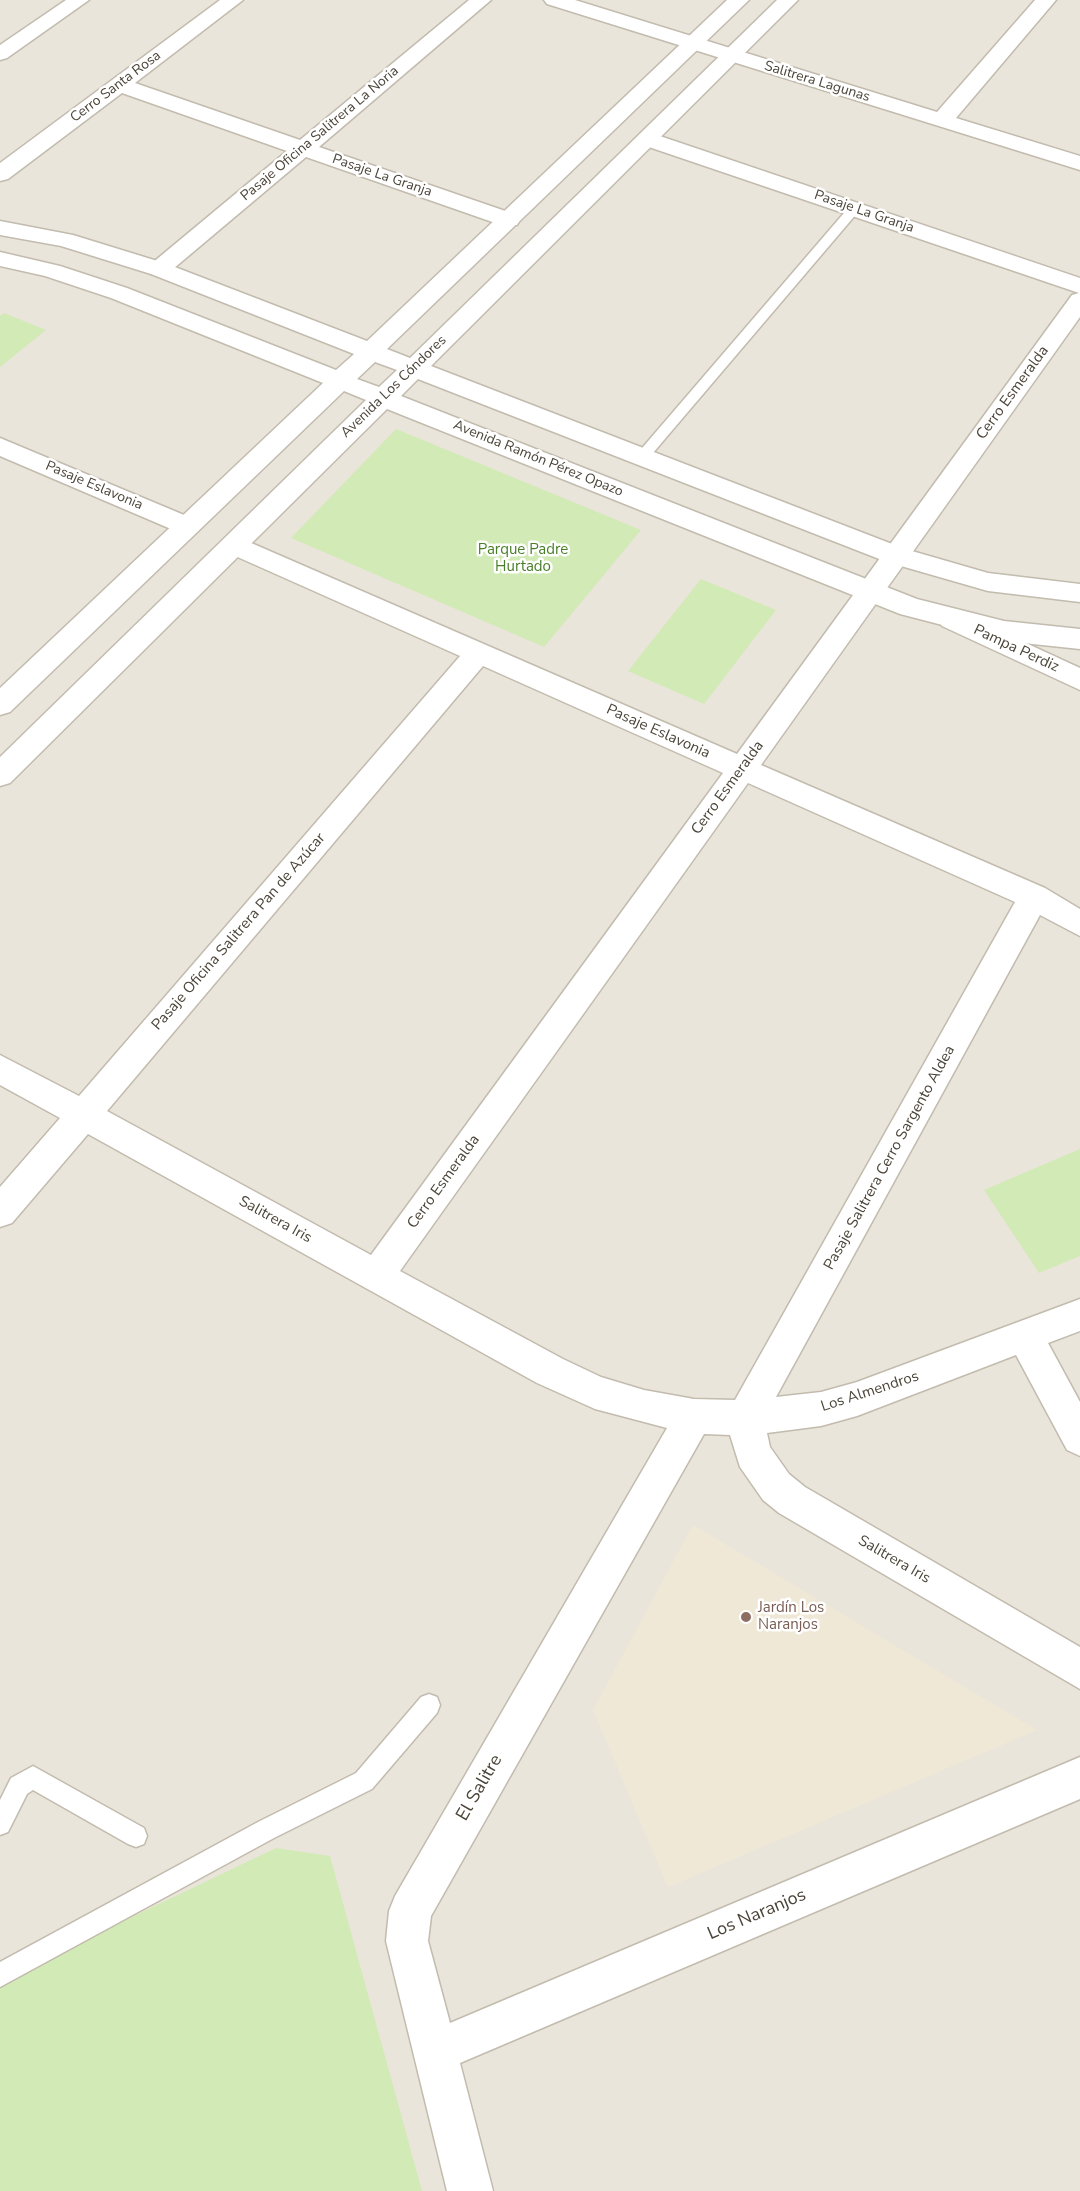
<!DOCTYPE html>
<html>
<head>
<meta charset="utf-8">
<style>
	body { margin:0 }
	canvas { display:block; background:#f6f3ec }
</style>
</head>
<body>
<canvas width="1080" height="2191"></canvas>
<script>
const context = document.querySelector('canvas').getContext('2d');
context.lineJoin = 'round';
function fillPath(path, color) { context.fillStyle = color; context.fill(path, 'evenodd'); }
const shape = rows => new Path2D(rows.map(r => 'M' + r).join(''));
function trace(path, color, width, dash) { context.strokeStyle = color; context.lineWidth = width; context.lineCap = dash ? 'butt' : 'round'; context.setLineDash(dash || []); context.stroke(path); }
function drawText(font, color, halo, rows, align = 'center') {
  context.font = font + ' "Nunito Sans",sans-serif'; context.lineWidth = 5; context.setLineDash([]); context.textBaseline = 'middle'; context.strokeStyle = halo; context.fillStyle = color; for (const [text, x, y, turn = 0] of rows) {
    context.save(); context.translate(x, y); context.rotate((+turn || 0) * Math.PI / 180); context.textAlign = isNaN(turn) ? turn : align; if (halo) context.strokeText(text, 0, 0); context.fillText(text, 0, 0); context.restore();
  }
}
const residential = shape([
	[0,0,1080,0,1080,2191,0,2191]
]);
const education = shape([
	[693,1525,1037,1730,668,1887,593,1710]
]);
const green = shape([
	[4,313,46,330,0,367,0,316],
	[396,429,641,530,544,647,291,538],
	[701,579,776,610,704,704,628,671],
	[1080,1149,1080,1256,1039,1273,984,1190],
	[276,1848,330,1856,422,2191,0,2191,0,1980]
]);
const service = shape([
	[854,205,858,206,858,212,647,460,637,460,637,454,850,206,854,205],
	[429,1694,437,1697,440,1705,437,1713,372,1789,274,1838,0,1987,0,1962,258,1822,356,1773,421,1697,429,1694],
	[33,1766,144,1828,147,1836,144,1844,136,1847,128,1844,33,1790,27,1794,8,1832,0,1835,0,1800,11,1778,33,1766]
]);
const minor = shape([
	[66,0,89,0,7,58,0,60,0,45,66,0],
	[220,0,243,0,135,83,300,140,469,0,491,0,319,147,517,215,520,220,517,225,501,225,306,157,167,274,151,274,147,269,151,264,287,151,122,93,8,179,0,181,0,163,220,0],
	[544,0,575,0,937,112,1035,0,1056,0,956,118,1080,156,1080,170,547,4,544,0],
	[648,132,1080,278,1080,317,761,765,1045,888,1080,909,1080,936,1040,915,776,1397,821,1392,857,1382,1080,1299,1080,1331,1048,1343,1080,1402,1080,1456,1067,1450,1016,1355,857,1416,821,1426,767,1433,770,1447,789,1474,805,1487,1080,1647,1080,1689,779,1513,763,1500,740,1467,730,1435,704,1434,431,1916,428,1941,450,2023,1080,1757,1080,1799,460,2063,493,2191,447,2191,386,1941,389,1911,395,1896,667,1428,595,1409,537,1383,88,1134,12,1223,0,1227,0,1187,60,1118,0,1085,0,1055,79,1096,460,656,224,551,220,545,224,539,233,536,242,539,737,754,1072,295,1079,293,640,144,637,139,640,134,648,132],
	[483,666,723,773,371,1255,107,1111,483,666],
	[748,783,1015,902,735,1400,694,1399,644,1390,601,1377,563,1359,400,1271,748,783],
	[0,438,196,520,200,526,196,532,187,535,178,532,0,456,0,438],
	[952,609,1080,668,1080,690,942,626,938,619,942,612,952,609]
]);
const tertiary = shape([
	[727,0,749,0,387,349,410,358,777,0,798,0,431,366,905,549,988,573,1080,584,1080,602,988,591,887,562,418,379,401,396,917,599,1004,621,1080,629,1080,649,1004,641,900,614,387,409,10,783,0,786,0,757,366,400,344,391,10,712,0,715,0,688,323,383,111,298,45,276,0,266,0,252,60,266,127,288,336,370,354,354,151,274,61,246,0,235,0,221,73,235,167,264,367,341,727,0],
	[375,362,397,370,379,387,357,379,375,362]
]);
const markers = [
	[746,1617,6,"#8d6e63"]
];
const farStreetnames = [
	["Salitrera Lagunas",817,82,17],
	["Cerro Santa Rosa",116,87,-37],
	["Pasaje Oficina Salitrera La Noria",320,134,-40],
	["Pasaje La Granja",382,176,19],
	["Pasaje La Granja",864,212,19],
	["Avenida Los Cóndores",394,387,-44],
	["Avenida Ramón Pérez Opazo",538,459,22],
	["Pasaje Eslavonia",94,486,23]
];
const streetNames = [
	["Cerro Esmeralda",1013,393,-54],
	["Pampa Perdiz",1016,649,25],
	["Pasaje Eslavonia",658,732,24],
	["Cerro Esmeralda",728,788,-54],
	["Pasaje Oficina Salitrera Pan de Azúcar",239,932,-49],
	["Pasaje Salitrera Cerro Sargento Aldea",890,1158,-61],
	["Cerro Esmeralda",444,1182,-54],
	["Salitrera Iris",275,1220,29],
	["Los Almendros",870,1392,-18],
	["Salitrera Iris",894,1560,30]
];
const parkNames = [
	["Parque Padre",523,550],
	["Hurtado",523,567]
];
const educationNames = [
	["Jardín Los",758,1608],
	["Naranjos",758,1625]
];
const nearStreetnames = [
	["El Salitre",480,1788,-60],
	["Los Naranjos",757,1915,-23]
];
fillPath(residential, '#eae5da');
fillPath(education, '#efe8d6');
fillPath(green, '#d2eab5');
trace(service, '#c2bbae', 3);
trace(minor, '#c2bbae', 3);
trace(tertiary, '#c2bbae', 3);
fillPath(service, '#fff');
fillPath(minor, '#fff');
fillPath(tertiary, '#fff');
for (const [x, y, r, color] of markers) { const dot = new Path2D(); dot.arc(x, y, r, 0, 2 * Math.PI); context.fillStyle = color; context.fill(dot); trace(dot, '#fff', 2); }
drawText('14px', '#4b4439', '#fff', farStreetnames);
drawText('15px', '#4b4439', '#fff', streetNames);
drawText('15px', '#4a7f2a', '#fff', parkNames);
drawText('15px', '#785e54', '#fff', educationNames, 'left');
drawText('18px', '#4b4439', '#fff', nearStreetnames);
</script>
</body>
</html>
